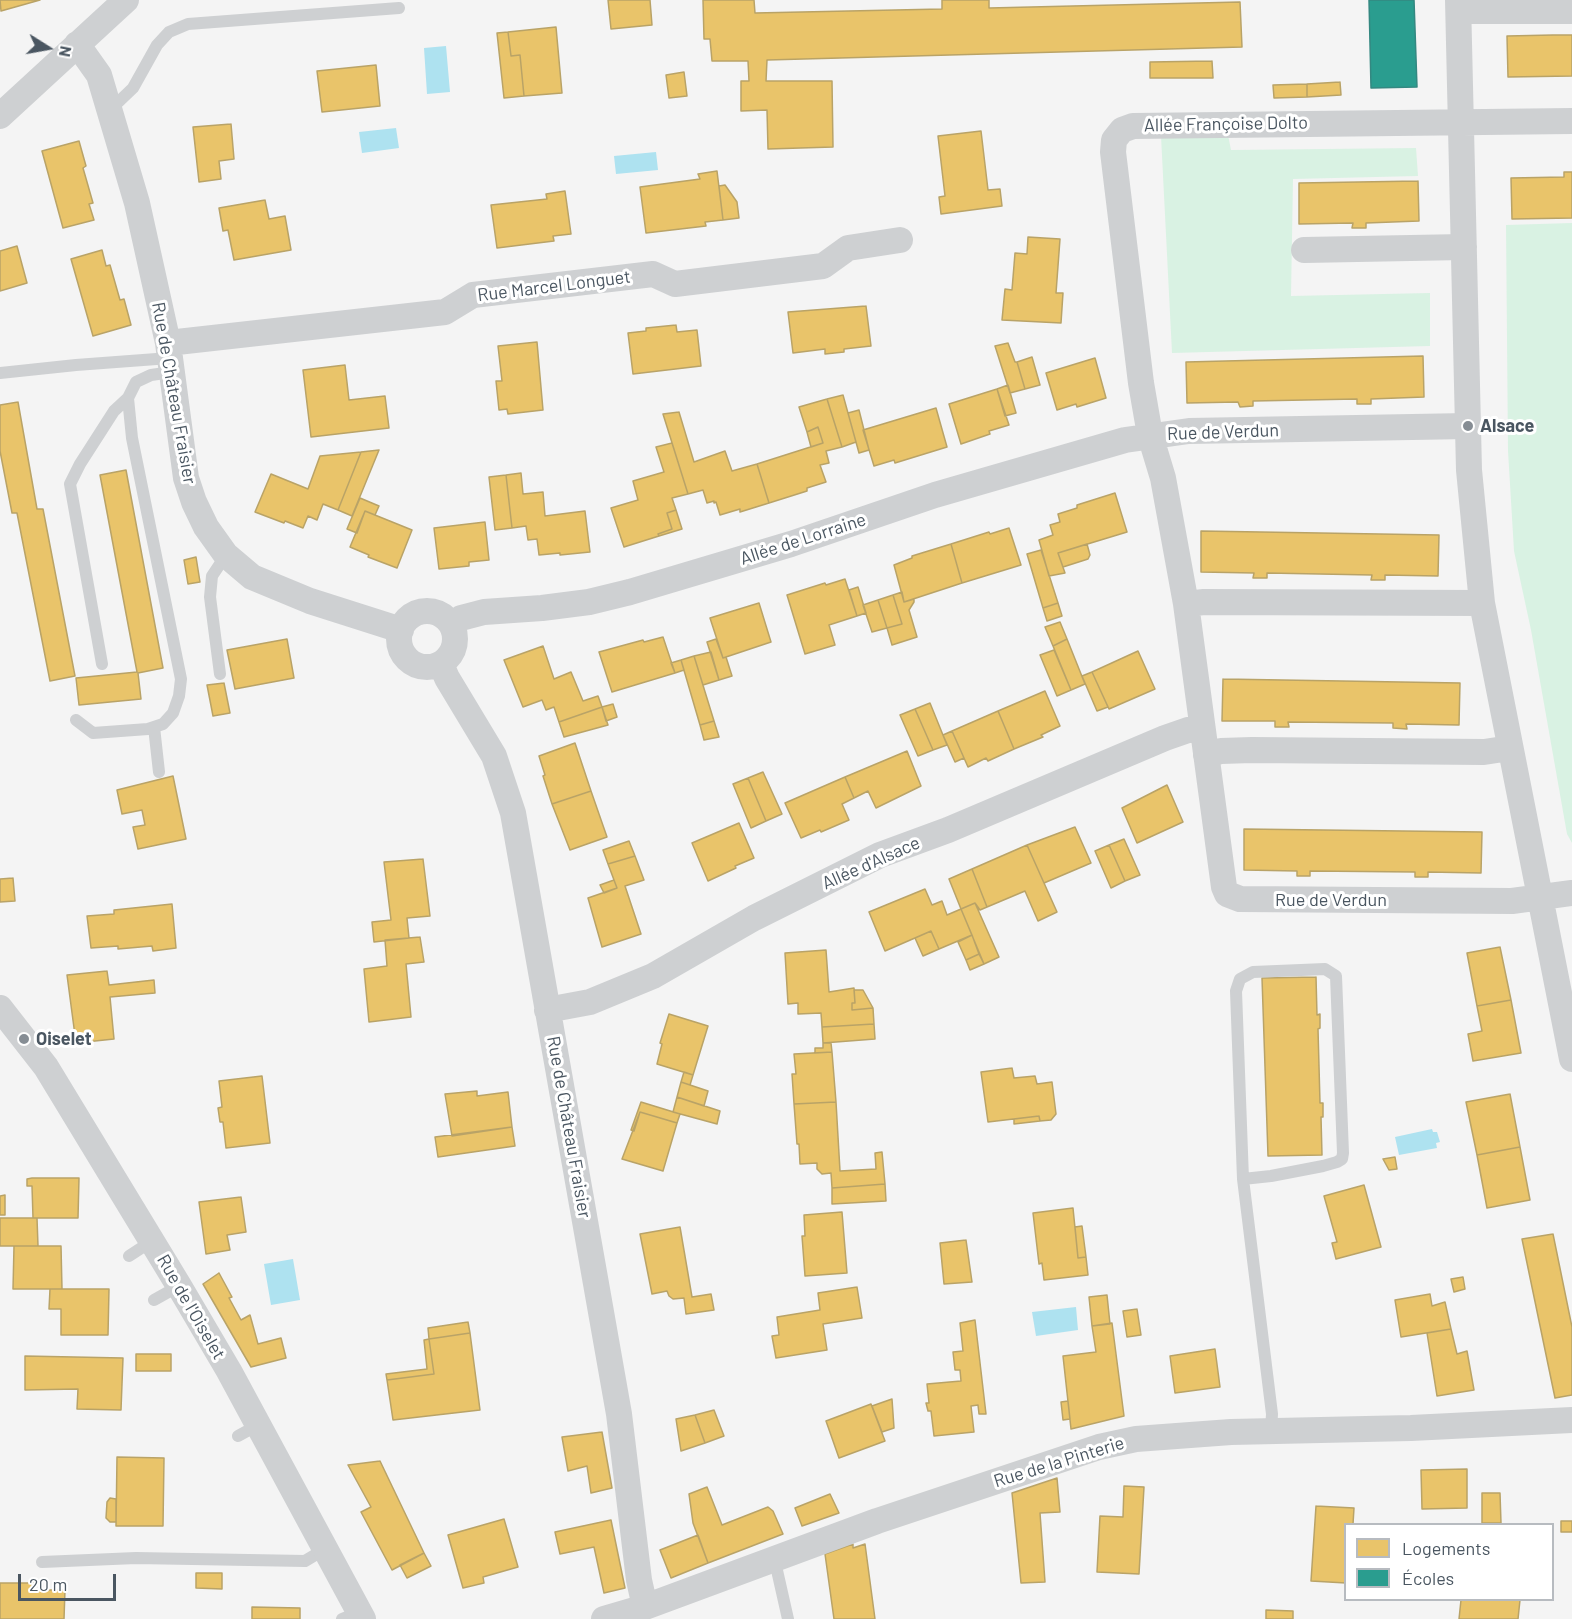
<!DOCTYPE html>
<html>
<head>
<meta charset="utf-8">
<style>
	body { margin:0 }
	#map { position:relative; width:1572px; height:1619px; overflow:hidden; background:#f4f4f4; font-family:Barlow,sans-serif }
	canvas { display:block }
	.legend { position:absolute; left:1344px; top:1523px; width:210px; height:78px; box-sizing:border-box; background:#fff; border:2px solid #b7bbc0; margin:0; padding:8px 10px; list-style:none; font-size:18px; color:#4a5661 }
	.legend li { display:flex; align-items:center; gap:12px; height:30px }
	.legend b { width:30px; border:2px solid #b7bbc0 }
	.north { position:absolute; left:18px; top:18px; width:60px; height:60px; -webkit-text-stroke:4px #fff; paint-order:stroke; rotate:101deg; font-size:16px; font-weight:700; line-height:24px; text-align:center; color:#4a5661 }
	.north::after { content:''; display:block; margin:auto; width:21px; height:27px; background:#4a5661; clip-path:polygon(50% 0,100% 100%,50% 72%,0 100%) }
	.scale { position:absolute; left:18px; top:1574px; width:98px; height:27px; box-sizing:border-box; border:3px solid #4a5661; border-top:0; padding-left:8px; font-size:18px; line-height:21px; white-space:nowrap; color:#4a5661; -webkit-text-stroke:4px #fff; paint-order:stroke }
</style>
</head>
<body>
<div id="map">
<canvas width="1572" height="1619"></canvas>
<ul class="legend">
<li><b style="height:16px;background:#e9c46a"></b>Logements</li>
<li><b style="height:16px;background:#2a9d8f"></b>Écoles</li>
</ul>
<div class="north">N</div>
<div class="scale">20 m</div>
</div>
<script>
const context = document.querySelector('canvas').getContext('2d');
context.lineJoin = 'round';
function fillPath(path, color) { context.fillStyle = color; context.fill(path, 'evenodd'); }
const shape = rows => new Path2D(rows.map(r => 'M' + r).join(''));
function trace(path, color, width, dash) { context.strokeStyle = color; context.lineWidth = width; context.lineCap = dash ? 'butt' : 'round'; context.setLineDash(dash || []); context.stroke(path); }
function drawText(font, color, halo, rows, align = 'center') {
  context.font = font + ' Barlow,sans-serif'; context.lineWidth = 6; context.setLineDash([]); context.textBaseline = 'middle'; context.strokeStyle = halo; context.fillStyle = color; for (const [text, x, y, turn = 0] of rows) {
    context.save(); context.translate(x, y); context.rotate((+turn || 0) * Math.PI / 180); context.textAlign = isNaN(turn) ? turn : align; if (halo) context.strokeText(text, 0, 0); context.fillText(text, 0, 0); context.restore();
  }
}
const green = shape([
	[1228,135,1231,150,1416,148,1418,176,1293,179,1291,296,1430,293,1430,346,1172,353,1161,136],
	[1572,223,1572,843,1567,834,1531,630,1514,551,1508,451,1506,225]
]);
const water = shape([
	[446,46,450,92,427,94,424,48],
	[396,128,399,148,362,153,359,132],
	[656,152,658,170,616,174,614,156],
	[1432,1129,1433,1132,1437,1132,1440,1142,1436,1143,1437,1148,1399,1155,1395,1137],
	[293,1259,300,1300,271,1305,264,1264],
	[1076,1307,1078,1330,1036,1336,1032,1312]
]);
const homes = shape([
	[0,0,40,0,1,11,0,0],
	[608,0,650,0,652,25,611,29,608,0],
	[703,0,754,0,755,13,942,9,942,0,989,0,989,8,1240,2,1242,47,767,60,766,81,832,81,833,147,768,149,767,110,741,111,741,81,749,81,748,61,712,61,710,39,704,39,703,0],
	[556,27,562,93,524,96,520,55,511,56,508,32,556,27],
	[508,32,511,56,520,55,524,96,504,98,497,33,508,32],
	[1553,35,1572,35,1572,76,1508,77,1507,36,1553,35],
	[1212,61,1213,78,1150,78,1150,62,1212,61],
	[376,65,380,106,322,112,317,71,376,65],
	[684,72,687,96,669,98,666,75,684,72],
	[1340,82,1341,95,1307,97,1307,84,1340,82],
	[1307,84,1307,97,1274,98,1273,85,1307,84],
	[231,124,234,159,219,161,221,179,199,182,193,127,231,124],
	[981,131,988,190,1000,189,1002,206,941,214,939,197,945,196,938,136,981,131],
	[79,141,86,166,83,168,93,203,89,204,94,220,63,228,42,151,79,141],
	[717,171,723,220,705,222,706,226,646,233,640,187,700,179,698,174,717,171],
	[1564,172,1572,172,1572,218,1512,219,1511,178,1564,177,1564,172],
	[1418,181,1419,221,1366,223,1366,228,1352,228,1353,223,1299,224,1299,183,1418,181],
	[725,185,737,202,739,218,723,220,719,186,725,185],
	[565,191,571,234,553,236,554,241,497,248,491,205,547,199,546,194,565,191],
	[265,200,269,219,285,216,291,250,234,260,228,230,223,231,219,208,265,200],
	[1028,237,1060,239,1056,293,1063,293,1061,323,1002,320,1005,289,1012,290,1015,253,1027,254,1028,237],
	[17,246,27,283,0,291,0,251,17,246],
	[102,250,106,266,110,265,120,300,124,299,131,325,93,336,71,259,102,250],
	[866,306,871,346,844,349,844,352,825,354,825,349,793,353,788,312,866,306],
	[676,325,677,332,697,330,701,366,633,374,628,333,646,331,646,328,676,325],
	[537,342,543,410,508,414,507,409,499,410,496,381,502,381,498,346,537,342],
	[1008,343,1015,362,1017,362,1025,389,1010,393,995,346,1008,343],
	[1423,356,1424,397,1371,399,1371,404,1357,404,1357,399,1253,401,1253,406,1240,407,1238,402,1187,403,1186,362,1423,356],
	[1032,357,1040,385,1025,389,1017,362,1032,357],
	[1095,358,1106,398,1077,407,1076,404,1057,410,1046,373,1095,358],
	[345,365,349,400,385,396,389,428,311,437,303,370,345,365],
	[1008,385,1016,413,1005,416,997,389,1008,385],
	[997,389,1009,425,989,431,990,434,961,444,949,404,997,389],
	[843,395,856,442,842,447,827,399,843,395],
	[827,399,842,447,826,451,829,463,820,465,826,482,807,488,807,491,769,503,757,464,823,443,818,427,807,432,799,407,827,399],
	[18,402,37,509,43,509,75,676,50,681,17,513,12,513,0,451,0,405,18,402],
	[936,408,947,447,895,463,894,460,874,466,863,430,936,408],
	[859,410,869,450,859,453,848,413,859,410],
	[679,412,694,462,725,451,732,471,757,464,769,503,740,512,740,509,720,515,716,502,714,503,714,501,707,503,703,490,688,494,663,414,679,412],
	[818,427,823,443,811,447,807,432,818,427],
	[672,443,688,494,672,498,676,510,667,513,672,529,658,534,659,536,624,547,611,508,638,500,633,481,664,472,656,447,672,443],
	[379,450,352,516,338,510,361,452,379,450],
	[361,452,338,510,323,504,317,520,308,516,303,528,285,521,284,523,255,512,271,474,308,489,320,456,361,452],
	[126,470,163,668,138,673,141,699,79,705,76,678,137,672,100,475,126,470],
	[521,473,523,494,543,492,545,516,585,511,590,552,560,555,560,553,539,555,537,539,528,540,526,526,512,528,506,475,521,473],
	[506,475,512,528,495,530,489,477,506,475],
	[1115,493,1127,532,1058,553,1065,573,1049,576,1039,540,1053,535,1050,525,1060,522,1058,514,1077,508,1077,505,1115,493],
	[360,498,379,506,375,515,365,511,357,533,347,529,360,498],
	[676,510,682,529,659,536,658,534,672,529,667,513,676,510],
	[365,511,412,530,397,568,368,557,369,555,350,547,365,511],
	[485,522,489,560,469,562,469,566,439,569,434,528,485,522],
	[1009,528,1021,565,962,583,951,544,989,532,990,534,1009,528],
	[1201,531,1439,535,1438,576,1385,575,1385,580,1371,580,1372,575,1267,573,1267,578,1253,578,1254,573,1201,572,1201,531],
	[951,544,962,583,904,602,894,565,912,558,912,556,951,544],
	[1087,544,1090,555,1088,559,1063,567,1058,553,1087,544],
	[1041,550,1058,603,1043,608,1027,554,1041,550],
	[196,557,200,582,188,584,184,560,196,557],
	[845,579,857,616,829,625,835,645,805,654,787,595,825,583,826,585,845,579],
	[858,587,866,613,857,616,849,590,858,587],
	[902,592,904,602,914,599,914,602,909,610,917,637,892,645,887,628,902,624,893,595,902,592],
	[893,595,902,624,887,628,878,600,893,595],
	[878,600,887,628,872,632,863,605,878,600],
	[759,603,771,642,723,658,710,618,759,603],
	[1058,603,1062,616,1047,621,1043,608,1058,603],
	[1060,622,1067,639,1053,646,1045,627,1060,622],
	[663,637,675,673,612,692,599,652,643,640,644,642,663,637],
	[287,639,294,678,235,689,227,650,287,639],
	[716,639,723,658,726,657,732,676,719,680,707,642,716,639],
	[1067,639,1085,684,1071,690,1053,646,1067,639],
	[543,646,554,679,571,672,583,701,598,696,602,707,559,722,554,707,546,710,542,700,523,707,504,660,543,646],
	[1054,650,1071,690,1057,696,1040,655,1054,650],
	[1138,651,1155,689,1109,709,1092,672,1138,651],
	[711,652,719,680,703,685,694,656,711,652],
	[694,656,714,721,700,725,681,660,694,656],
	[681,660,684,670,675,673,671,663,681,660],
	[1092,672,1108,707,1097,711,1082,676,1092,672],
	[1223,679,1460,683,1459,725,1406,724,1407,729,1393,728,1393,723,1288,722,1289,727,1275,727,1275,721,1222,721,1223,679],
	[224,683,230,713,213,716,207,685,224,683],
	[1045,691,1060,726,1041,735,1043,737,1014,749,998,711,1045,691],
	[930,703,947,745,933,750,915,709,930,703],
	[613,704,617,717,606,721,602,707,613,704],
	[602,707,608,725,564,737,559,722,602,707],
	[915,709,933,750,918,756,900,715,915,709],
	[998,711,1014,749,988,761,986,758,968,767,952,731,998,711],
	[714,721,719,737,704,740,700,725,714,721],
	[952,731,964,758,955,762,943,735,952,731],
	[575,743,591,791,552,804,543,776,545,775,539,756,575,743],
	[907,751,921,786,876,808,868,791,854,798,845,777,907,751],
	[763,772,782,814,766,821,748,778,763,772],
	[173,776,186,839,138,849,133,827,145,825,142,810,122,814,117,790,173,776],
	[845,777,854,798,842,804,849,820,821,832,820,830,801,838,785,803,845,777],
	[748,778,766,821,751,828,733,784,748,778],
	[1167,785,1183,822,1137,843,1122,808,1167,785],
	[591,791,607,837,570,850,552,804,591,791],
	[739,823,754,858,735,866,736,868,708,881,692,843,739,823],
	[1075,827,1091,863,1044,883,1027,845,1075,827],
	[1244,829,1482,832,1481,873,1428,872,1428,877,1415,877,1415,872,1310,871,1310,876,1297,876,1297,871,1244,870,1244,829],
	[1124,839,1140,875,1125,881,1109,845,1124,839],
	[629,841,635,856,608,864,603,850,629,841],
	[1027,845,1057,912,1038,921,1025,891,987,907,972,869,1027,845],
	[1109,845,1125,881,1111,888,1095,851,1109,845],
	[635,856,644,880,625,886,641,934,602,947,588,898,617,888,608,864,635,856],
	[423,859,430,916,407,918,409,938,374,942,372,922,391,920,384,862,423,859],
	[972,869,987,907,980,910,975,903,961,909,949,879,972,869],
	[13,878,15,901,0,902,0,879,13,878],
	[614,880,617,888,604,893,600,885,614,880],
	[925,889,932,905,942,901,947,915,961,909,972,935,939,949,931,931,885,951,869,912,925,889],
	[975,903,999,957,984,964,961,909,975,903],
	[172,904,176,948,153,951,152,946,118,949,118,946,91,948,87,916,114,914,114,910,172,904],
	[931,931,939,949,923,956,915,938,931,931],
	[972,935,979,954,966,960,958,942,972,935],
	[420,937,424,962,406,964,411,1017,369,1022,364,969,387,966,385,940,420,937],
	[1500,947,1511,1000,1477,1006,1467,953,1500,947],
	[826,950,829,992,854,988,855,1003,852,1003,852,1010,873,1008,874,1024,822,1027,821,1013,798,1014,798,1003,788,1004,785,953,826,950],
	[979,954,984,964,970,970,966,960,979,954],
	[107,971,109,985,154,980,155,993,110,997,114,1039,76,1043,67,975,107,971],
	[1316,977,1317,1015,1320,1014,1320,1028,1318,1029,1320,1103,1323,1103,1323,1117,1321,1117,1322,1155,1268,1156,1262,978,1316,977],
	[854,990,863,990,873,1008,852,1010,852,1003,855,1003,854,990],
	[1511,1000,1521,1053,1473,1061,1468,1034,1482,1031,1477,1006,1511,1000],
	[669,1014,708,1026,693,1075,657,1064,662,1044,660,1043,669,1014],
	[874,1024,875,1039,823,1043,822,1027,874,1024],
	[823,1043,831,1043,832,1052,815,1053,815,1048,823,1048,823,1043],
	[832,1052,836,1102,794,1104,792,1074,796,1074,794,1054,832,1052],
	[1012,1068,1014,1078,1035,1076,1037,1084,1052,1082,1056,1114,1051,1120,1040,1121,1039,1116,988,1122,981,1072,1012,1068],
	[684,1072,693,1075,690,1085,681,1082,684,1072],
	[262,1076,270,1143,226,1148,223,1122,220,1122,218,1108,222,1107,219,1081,262,1076],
	[681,1082,708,1091,704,1106,677,1097,681,1082],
	[477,1091,477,1096,508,1092,512,1127,452,1136,445,1094,477,1091],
	[1510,1094,1520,1147,1477,1155,1466,1102,1510,1094],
	[677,1097,720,1111,717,1124,673,1112,677,1097],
	[641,1102,680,1114,677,1123,640,1112,634,1131,631,1130,641,1102],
	[836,1102,840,1171,876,1169,875,1153,882,1152,885,1184,832,1188,831,1173,822,1174,817,1169,817,1163,800,1164,799,1144,797,1144,794,1104,836,1102],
	[640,1112,677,1123,663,1171,622,1159,640,1112],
	[1039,1116,1040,1121,1014,1124,1014,1119,1039,1116],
	[512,1127,515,1146,438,1157,435,1137,512,1127],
	[1520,1147,1530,1200,1487,1208,1477,1155,1520,1147],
	[1395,1157,1397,1169,1389,1170,1383,1159,1395,1157],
	[32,1178,79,1178,78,1218,33,1218,32,1186,27,1186,27,1179,32,1178],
	[885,1184,886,1201,832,1204,832,1188,885,1184],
	[1364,1185,1381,1247,1336,1259,1332,1243,1337,1242,1324,1196,1364,1185],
	[5,1195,5,1215,0,1215,0,1196,5,1195],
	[241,1197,246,1232,227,1235,230,1250,206,1254,199,1202,241,1197],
	[1073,1208,1078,1258,1086,1257,1088,1275,1044,1280,1042,1263,1039,1264,1033,1213,1073,1208],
	[842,1212,847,1273,805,1276,802,1236,805,1236,804,1215,842,1212],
	[0,1218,37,1218,38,1246,0,1246,0,1218],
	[1082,1226,1086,1257,1078,1258,1075,1227,1082,1226],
	[680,1227,692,1297,711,1294,714,1310,686,1314,684,1298,673,1299,669,1296,667,1291,652,1294,640,1234,680,1227],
	[1553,1234,1572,1327,1572,1395,1555,1398,1522,1239,1553,1234],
	[966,1240,972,1282,944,1284,940,1243,966,1240],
	[14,1246,61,1246,62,1289,13,1289,14,1246],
	[219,1273,232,1297,229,1298,241,1320,250,1315,258,1344,281,1338,286,1358,251,1367,203,1284,219,1273],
	[1463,1277,1465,1289,1454,1292,1451,1279,1463,1277],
	[857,1287,862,1318,823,1324,827,1350,776,1358,772,1336,779,1335,777,1317,820,1310,818,1293,857,1287],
	[50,1289,109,1289,108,1335,61,1335,61,1309,49,1309,50,1289],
	[1430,1294,1432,1306,1445,1302,1451,1329,1401,1337,1395,1300,1430,1294],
	[1107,1295,1110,1324,1092,1326,1089,1297,1107,1295],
	[1137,1309,1141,1335,1127,1337,1123,1311,1137,1309],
	[975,1320,986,1414,979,1414,978,1405,971,1406,974,1432,934,1436,931,1411,928,1411,926,1403,929,1403,927,1384,961,1381,960,1370,955,1370,953,1352,963,1351,960,1323,975,1320],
	[468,1322,470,1333,429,1339,428,1328,468,1322],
	[1112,1323,1124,1416,1071,1429,1063,1356,1096,1352,1092,1326,1112,1323],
	[1451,1329,1457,1354,1467,1351,1474,1390,1437,1396,1427,1333,1451,1329],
	[470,1333,480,1410,393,1420,387,1380,434,1374,429,1339,470,1333],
	[429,1339,434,1374,387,1380,386,1374,427,1369,424,1340,429,1339],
	[1215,1349,1220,1387,1175,1393,1170,1356,1215,1349],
	[136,1354,171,1354,171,1371,136,1371,136,1354],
	[25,1356,123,1358,121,1410,77,1409,78,1389,25,1390,25,1356],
	[892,1399,894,1428,882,1432,872,1406,892,1399],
	[1068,1401,1070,1419,1063,1420,1061,1402,1068,1401],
	[871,1404,885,1441,839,1458,826,1421,871,1404],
	[714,1410,724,1436,705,1443,695,1415,714,1410],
	[695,1415,705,1443,681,1451,676,1419,695,1415],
	[602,1432,612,1488,591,1493,587,1466,568,1471,562,1437,602,1432],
	[117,1457,164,1458,163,1526,116,1526,117,1457],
	[380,1461,424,1553,392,1570,361,1512,371,1507,348,1465,380,1461],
	[1467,1469,1467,1508,1422,1509,1421,1470,1467,1469],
	[1057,1478,1060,1512,1040,1513,1045,1582,1021,1583,1012,1493,1057,1478],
	[1124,1486,1144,1487,1139,1574,1097,1572,1100,1516,1123,1517,1124,1486],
	[707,1487,722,1525,768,1507,773,1511,783,1534,708,1563,693,1523,689,1494,707,1487],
	[1482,1493,1500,1493,1501,1523,1482,1523,1482,1493],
	[830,1494,839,1513,802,1526,795,1508,830,1494],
	[110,1498,116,1499,116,1522,110,1522,106,1518,107,1502,110,1498],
	[1316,1506,1354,1508,1353,1524,1346,1524,1346,1583,1311,1581,1316,1506],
	[504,1519,518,1567,483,1577,484,1583,463,1588,448,1535,504,1519],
	[611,1520,625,1588,604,1593,594,1547,560,1554,555,1532,611,1520],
	[1561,1521,1572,1521,1572,1532,1561,1532,1561,1521],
	[698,1535,708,1563,671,1578,660,1550,698,1535],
	[853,1544,853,1548,865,1544,875,1619,834,1619,825,1554,853,1544],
	[424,1553,431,1566,407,1578,400,1565,424,1553],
	[196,1573,222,1573,222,1589,196,1588,196,1573],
	[0,1583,35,1583,35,1590,65,1590,64,1619,0,1619,0,1583],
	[1461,1600,1520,1600,1518,1619,1459,1619,1461,1600],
	[252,1607,300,1608,300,1619,252,1619,252,1607],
	[1266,1610,1293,1611,1293,1619,1266,1619,1266,1610]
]);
const schools = shape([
	[1369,0,1414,0,1417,87,1371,88,1369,0]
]);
const service = shape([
	[110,110,133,88,157,45,169,32,188,24,399,8],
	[0,373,76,365,170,358],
	[102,664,70,484,80,464,114,411,128,398,136,382,151,375,172,372],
	[220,674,210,597,212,576,226,555],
	[76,720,93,733,148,729,163,724,173,713,179,696,181,679,132,438,128,398],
	[154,727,159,772],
	[1243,1179,1271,1176,1323,1166,1337,1162,1342,1159,1343,1153,1336,976,1325,969,1253,972,1240,979,1236,991,1243,1179,1272,1414,1271,1431],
	[129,1256,152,1241],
	[154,1300,179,1286],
	[238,1436,258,1425],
	[774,1557,788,1619],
	[42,1562,136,1558,305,1561,325,1549],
	[342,1619,359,1612]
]);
const minor = shape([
	[1458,0,1469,470,1482,603,1572,1059],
	[1459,11,1572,11],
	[77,44,99,75,137,203,168,343,186,478,194,502,206,527,226,555,252,577,310,601,401,630],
	[0,116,126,0],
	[1572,121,1133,126,1122,130,1114,140,1113,152,1141,383,1150,435,1163,478,1186,604,1224,887,1227,894,1240,899,1512,901,1572,893],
	[1304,250,1464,247],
	[168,343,445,312,473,295,653,274,675,284,823,266,848,248,900,240],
	[1186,604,1204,602,1482,603],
	'399 639a28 28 0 1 1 56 0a28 28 0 1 1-56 0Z',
	[453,625,461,618,484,612,542,608,589,602,630,592,791,544,935,495,1125,440,1189,431,1468,426],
	[441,664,447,678,494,756,513,813,619,1414,639,1580,645,1607],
	[1206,755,1221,751,1252,750,1484,752,1510,748],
	[0,1008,46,1067,179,1286,229,1371,363,1619],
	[547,1010,590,1002,653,976,754,918,880,855,948,830,1165,738,1188,730,1201,729],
	[604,1619,645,1607,877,1521,1099,1447,1136,1439,1231,1432,1411,1428,1572,1420]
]);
const markers = [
	[1468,426,6,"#868d94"],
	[24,1039,6,"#868d94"]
];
const streetNames = [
	["Allée Françoise Dolto",1226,124,-1],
	["Rue Marcel Longuet",554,286,-7],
	["Rue de Château Fraisier",174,393,80],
	["Rue de Verdun",1223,432,-2],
	["Allée de Lorraine",803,539,-18],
	["Allée d'Alsace",871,863,-24],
	["Rue de Verdun",1331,900],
	["Rue de Château Fraisier",569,1127,80],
	["Rue de l'Oiselet",191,1307,60],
	["Rue de la Pinterie",1059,1462,-17]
];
const poiNames = [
	["Alsace",1480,426],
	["Oiselet",36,1039]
];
fillPath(green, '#d9f2e3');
fillPath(water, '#aee2f0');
fillPath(homes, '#e9c46a');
trace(homes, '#b9a367', 1.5);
fillPath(schools, '#2a9d8f');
trace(schools, '#348881', 1.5);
trace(service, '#ced0d2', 12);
trace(minor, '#ced0d2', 26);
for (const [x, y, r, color] of markers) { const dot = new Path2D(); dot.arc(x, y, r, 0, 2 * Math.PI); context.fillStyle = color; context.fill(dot); trace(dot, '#fff', 2); }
drawText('18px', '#4a5661', '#fff', streetNames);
drawText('bold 18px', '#4a5661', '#fff', poiNames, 'left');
</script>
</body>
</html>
